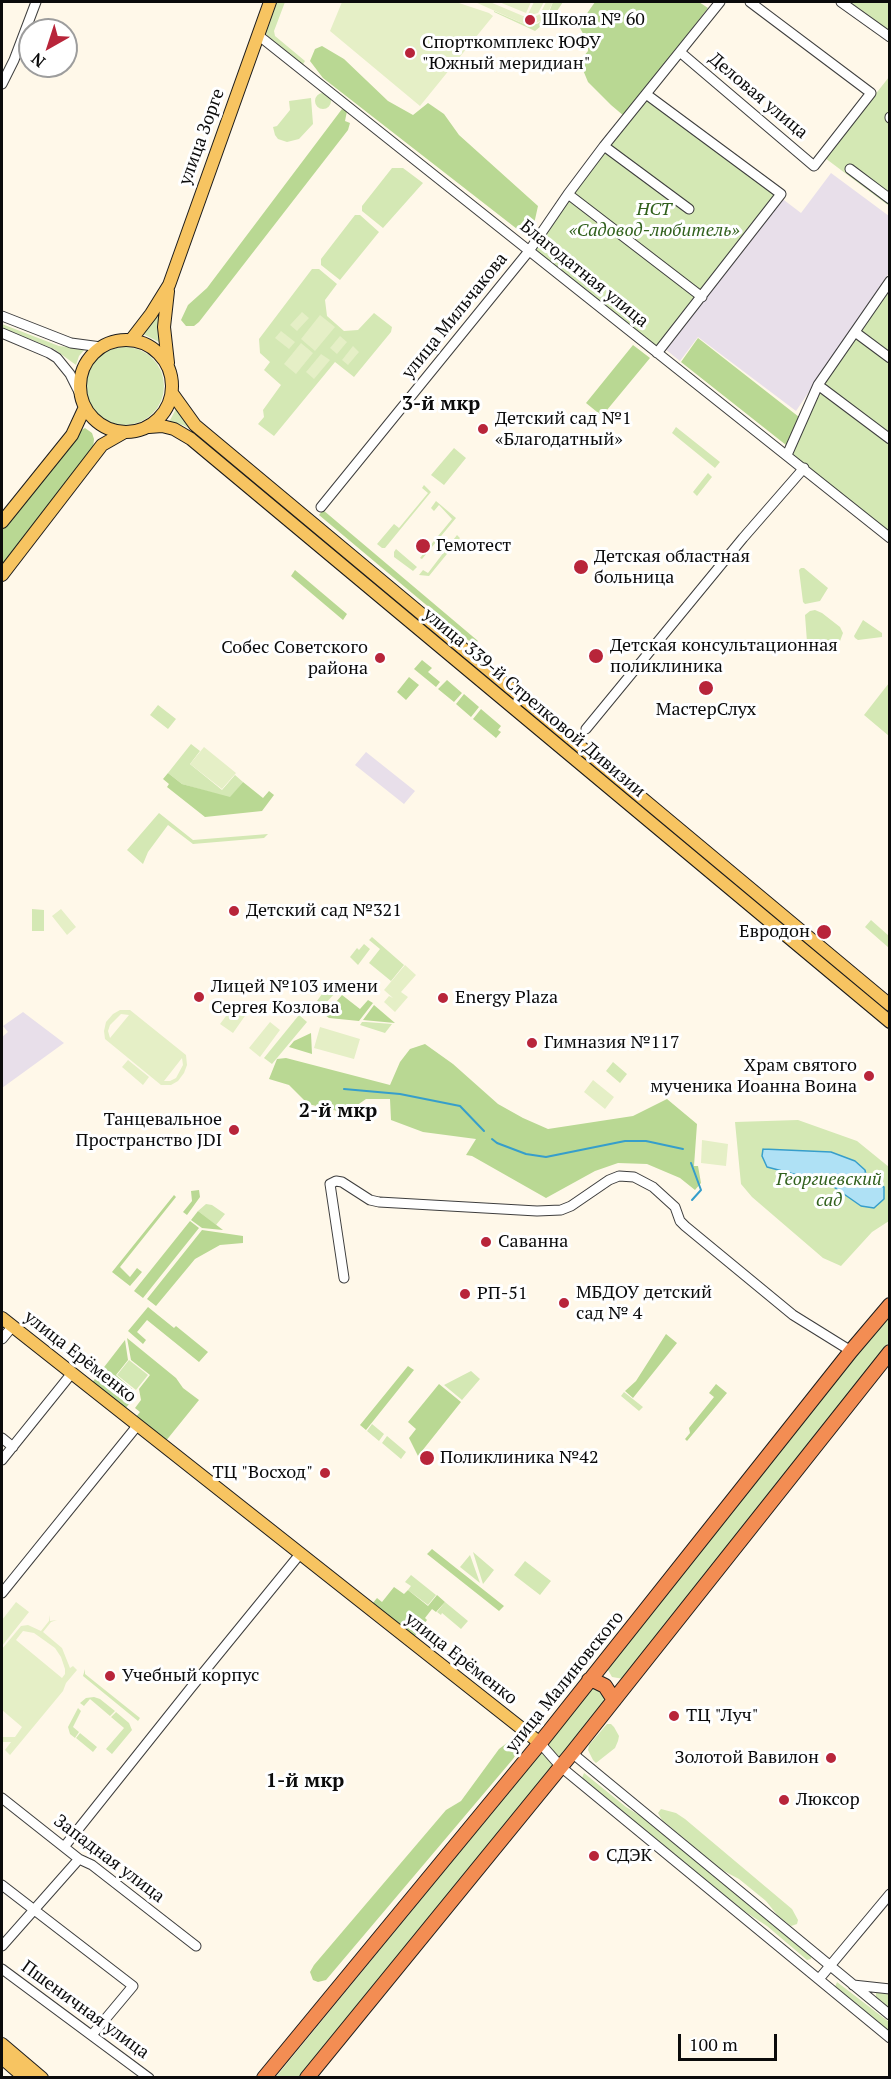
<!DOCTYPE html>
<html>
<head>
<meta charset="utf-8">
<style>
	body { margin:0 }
	#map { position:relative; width:891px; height:2079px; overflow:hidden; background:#fff8e9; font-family:"PT Serif",serif }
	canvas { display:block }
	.frame { position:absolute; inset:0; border:3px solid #0b0b0b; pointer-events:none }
	.north { position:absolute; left:18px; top:18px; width:60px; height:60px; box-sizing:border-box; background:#fff; border:2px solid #9d9d9d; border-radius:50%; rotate:219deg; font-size:16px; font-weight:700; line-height:24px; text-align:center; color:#0b0b0b }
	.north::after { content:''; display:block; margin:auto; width:21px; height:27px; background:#b8253a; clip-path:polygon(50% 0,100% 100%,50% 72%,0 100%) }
	.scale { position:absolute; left:678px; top:2034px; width:99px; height:27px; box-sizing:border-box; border:3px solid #0b0b0b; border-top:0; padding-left:8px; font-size:18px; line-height:21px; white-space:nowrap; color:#0b0b0b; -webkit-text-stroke:4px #fff; paint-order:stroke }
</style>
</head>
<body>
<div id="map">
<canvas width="891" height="2079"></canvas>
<div class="frame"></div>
<div class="north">N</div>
<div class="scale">100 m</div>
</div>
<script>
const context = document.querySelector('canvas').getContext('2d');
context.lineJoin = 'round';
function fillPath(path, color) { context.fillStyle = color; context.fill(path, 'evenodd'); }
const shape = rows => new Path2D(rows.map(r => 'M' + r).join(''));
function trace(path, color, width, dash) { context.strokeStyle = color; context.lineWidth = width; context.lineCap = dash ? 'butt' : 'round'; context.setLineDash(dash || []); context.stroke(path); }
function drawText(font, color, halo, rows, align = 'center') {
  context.font = font + ' "PT Serif",serif'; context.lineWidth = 6; context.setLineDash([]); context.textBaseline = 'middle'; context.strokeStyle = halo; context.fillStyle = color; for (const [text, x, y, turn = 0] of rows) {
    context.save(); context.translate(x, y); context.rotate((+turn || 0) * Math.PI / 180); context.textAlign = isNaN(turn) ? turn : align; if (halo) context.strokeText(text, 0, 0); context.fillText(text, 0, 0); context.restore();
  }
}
const industrial = shape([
	[831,173,889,216,889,273,796,411,698,337,680,361,665,349,780,197,801,213],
	[366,752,415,791,404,804,355,765],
	[23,1012,64,1043,2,1088,2,1037,8,1032,3,1026]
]);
const green = shape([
	[277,2,285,2,274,31,275,36,305,61,302,66,268,39,266,33],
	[553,2,563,2,555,14,535,31,494,12,494,11,524,24,537,24,547,17],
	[846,2,889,2,889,34],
	[889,77,889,206,825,158],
	'315 101a8 8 0 1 1 16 0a8 8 0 1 1-16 0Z',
	[311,98,313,124,299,139,287,142,278,139,275,135,273,127,277,126,290,110,289,101],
	[647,98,777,196,657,349,533,250,571,194],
	[392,168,403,168,423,183,383,228,362,211,362,206],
	[355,215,360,215,379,232,340,280,321,265,321,259],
	[312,269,319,269,337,284,325,300,327,316,344,331,358,330,374,313,392,327,391,332,354,377,335,362,274,436,258,424,264,417,263,410,281,385,264,370,270,362,260,353,259,339],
	[889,287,889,535,789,455,819,391],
	[160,310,159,329,161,343,139,332],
	[2,324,59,346,85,349,79,356,76,365,54,349,2,328],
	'86 386a39 39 0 1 1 78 0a39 39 0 1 1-78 0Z',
	[177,407,288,509,286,511,190,429,183,425,169,422],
	[676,427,720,462,715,468,672,433],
	[454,448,466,458,444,485,431,475],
	[708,473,712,477,697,496,693,492],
	[424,485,431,492,385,548,382,548,377,544,394,524,399,528,428,493,422,488],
	[436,501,456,518,422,559,420,558,452,519,439,505,434,511,431,508],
	[292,512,525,707,522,710,290,515],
	[457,535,460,538,429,576,419,575,423,570,428,573],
	[396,549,417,567,413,571,394,557,394,552],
	[801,568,804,568,828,588,820,601,805,604,803,602,799,570],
	[815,610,822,613,840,627,843,633,840,641,814,645,807,642,805,615,810,611],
	[863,620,882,633,882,637,858,640,855,638,854,636],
	[889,683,889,736,864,715],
	[158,705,176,719,168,729,150,715],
	[528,710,788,927,786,929,526,712],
	[191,744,200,751,190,764,222,790,235,775,243,782,230,798,182,784,168,773],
	[159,813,193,840,268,834,264,838,193,844,168,825,148,852,143,864,127,850],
	[32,909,44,910,44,931,32,931],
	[871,920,889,936,889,948,865,927],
	[372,937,404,965,391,981,369,963,380,949,369,940],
	[364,944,370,949,358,965,350,957,357,948,359,950],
	[329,984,337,991,323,1006,317,1001],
	[299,1015,307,1022,272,1064,264,1058],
	[362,1022,366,1022,392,1024,385,1033,360,1025],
	[613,1062,627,1074,620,1083,606,1071],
	[798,1120,857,1141,889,1167,889,1221,872,1232,841,1266,823,1258,752,1197,741,1184,735,1122],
	[206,1204,212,1205,225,1214,216,1225,198,1211],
	[889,1313,889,1342,624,1679,612,1677,608,1670,608,1665],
	[129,1360,148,1375,136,1390,117,1375],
	[471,1371,480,1379,462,1400,444,1385],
	[624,1392,643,1407,639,1411,621,1396],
	[372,1424,384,1434,379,1441,367,1431],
	[387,1436,406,1452,401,1459,382,1443],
	[473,1552,494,1570,483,1584],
	[470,1555,480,1583,460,1567],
	[525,1561,551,1581,540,1595,514,1575],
	[411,1575,436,1595,428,1605,408,1590,411,1586,405,1582],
	[445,1602,468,1621,461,1629,442,1613,441,1615,437,1612],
	[85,1669,85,1674,140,1718,138,1721,83,1676],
	[592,1689,598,1689,605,1696,603,1704,560,1760,545,1747],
	[94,1697,100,1699,115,1711,110,1716,90,1699,84,1706,80,1703,86,1698],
	[78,1708,81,1711,73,1727,79,1732,75,1738,70,1734,68,1727],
	[116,1712,129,1723,132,1730,112,1754,106,1749,124,1728,111,1717],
	[607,1724,611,1724,614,1727,619,1736,618,1741,615,1748,596,1763,593,1760,588,1750,589,1745],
	[80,1733,97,1747,93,1752,76,1738],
	[541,1753,556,1765,300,2077,275,2078],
	[584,1773,626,1807,647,1820,811,1956,811,1959,807,1960,767,1926,744,1911,582,1778],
	[661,1809,676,1813,685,1819,792,1909,798,1920,797,1924,791,1926,778,1916,766,1901,739,1879,722,1870,662,1820,658,1813],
	[837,1982,889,2022,889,2031,835,1987],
	[876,1992,889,1993,889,2009,876,1998]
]);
const forest = shape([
	[595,2,699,2,708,8,624,116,611,105,588,82,578,58,583,57,588,51,588,43,580,28,581,22],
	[322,46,344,59,388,101,413,115,428,103,444,114,459,135,538,206,534,224,526,231,517,229,323,78,310,61,315,49],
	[342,109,347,111,345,121,350,123,348,130,199,322,194,326,186,326,181,320,188,305,207,288],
	[698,338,799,417,786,445,681,362],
	[633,345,650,358,602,416,586,403],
	[85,428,92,433,94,439,93,449,2,569,2,529,78,432],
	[323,510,478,641,474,645,319,515],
	[295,570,347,614,343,620,291,576],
	[422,660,432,668,428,672,440,682,436,687,414,669],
	[409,677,419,685,406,700,397,692],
	[447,680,462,693,454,702,438,689],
	[464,694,479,707,471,717,456,704],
	[481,709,501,726,498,730,501,732,496,738,473,719],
	[168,773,182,784,230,797,243,782,263,798,269,791,274,795,262,811,205,817,167,787,169,784,163,779],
	[342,995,360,1009,368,1000,373,1003,359,1021,329,1018,325,1015],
	[374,1005,395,1023,363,1020],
	[311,1033,312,1054,289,1047,294,1041],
	[425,1044,453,1064,498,1104,523,1118,548,1129,633,1116,667,1099,697,1124,694,1166,698,1166,701,1183,695,1190,680,1178,647,1164,618,1163,595,1171,546,1198,472,1156,466,1155,476,1139,423,1132,391,1120,390,1099,366,1099,346,1113,308,1104,289,1085,269,1079,277,1059,286,1058,390,1085,400,1062,410,1049],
	[199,1190,200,1197,187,1215,183,1212,192,1201,191,1191],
	[174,1195,176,1197,120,1267,130,1277,137,1268,142,1272,130,1286,112,1272],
	[198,1211,223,1230,202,1228,191,1220],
	[190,1221,199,1228,143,1298,134,1291],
	[202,1230,243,1236,243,1243,220,1245,195,1259,156,1306,147,1299],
	[148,1307,174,1328,176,1326,208,1352,199,1362,147,1320,137,1332,146,1340,143,1344,128,1331],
	[666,1334,677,1343,633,1398,625,1391,636,1381],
	[127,1338,176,1378,183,1388,199,1400,165,1442,135,1418,140,1412,135,1408,141,1400,139,1389,150,1375,131,1360],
	[125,1340,128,1360,116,1375,132,1389,134,1398,124,1410,91,1384],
	[408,1366,414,1370,366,1430,360,1425],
	[439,1384,461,1402,418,1456,409,1438,416,1429,408,1422],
	[716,1384,727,1393,687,1441,685,1439,690,1433,689,1428,714,1397,709,1393],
	[432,1549,504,1606,499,1611,427,1554],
	[394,1587,404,1594,408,1590,428,1606,437,1595,445,1602,436,1612,432,1609,425,1618,427,1620,414,1637,372,1604,377,1598,382,1602],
	[517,1734,524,1740,523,1744,513,1759,326,1980,318,1982,313,1980,310,1972,314,1965,446,1810,461,1801,499,1749,507,1743,514,1735]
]);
const pitch = shape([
	[342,2,456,2,489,13,493,16,420,106,330,31],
	[475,2,490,2,523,16,532,18,540,14,546,2,553,2,545,19,531,25,524,24],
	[499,2,531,2,526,13],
	[534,2,544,2,538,13,527,16],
	[302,312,309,318,297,331,290,325],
	[320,315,335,327,315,351,301,339],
	[281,331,295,342,289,349,275,338],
	[340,336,347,342,337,354,330,348],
	[301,343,313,353,296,374,284,364],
	[353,346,359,352,348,365,342,360],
	[321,354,330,360,314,379,306,372],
	[204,747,236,773,222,789,190,764],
	[61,909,76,927,67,935,52,916],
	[405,965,416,975,401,992,408,997,395,1012,384,1002,389,996,393,998,384,990],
	[235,1004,247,1013,233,1033,220,1024],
	[120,1010,130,1010,186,1055,187,1065,184,1073,178,1081,171,1085,161,1085,105,1039,104,1031,106,1022,113,1014],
	[121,1014,129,1015,110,1038,108,1031,110,1025],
	[182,1058,183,1065,176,1078,170,1081,164,1081],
	[270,1022,280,1030,260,1057,249,1048],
	[320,1027,360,1039,354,1059,314,1048],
	[128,1060,149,1077,143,1085,122,1067],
	[593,1080,614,1097,605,1109,584,1092],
	[702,1140,728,1144,726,1166,701,1163],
	[16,1602,29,1612,2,1646,2,1620],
	[50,1615,50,1621,57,1620,51,1622,43,1632,62,1648,70,1668,73,1666,77,1670,66,1683,63,1691,10,1755,5,1750,11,1742,2,1742,2,1737,15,1737,22,1727,2,1710,2,1649,21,1626,28,1625,41,1631,49,1621],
	[23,1631,34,1633,55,1648,61,1657,65,1669,65,1674,62,1678,16,1640]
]);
const water = shape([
	[763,1149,831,1152,855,1161,865,1170,866,1175,871,1183,884,1187,884,1199,874,1208,861,1206,828,1183,767,1167,762,1156,763,1149]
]);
const stream = shape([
	[344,1089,400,1094,460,1106,484,1131],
	[492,1139,497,1143,526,1154,546,1157,625,1141,646,1141,683,1149],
	[691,1163,701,1190,692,1200]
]);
const minor = shape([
	[841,2,890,37],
	[258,35,890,538],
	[680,52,814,166,871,93,750,2],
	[2,84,14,60,36,2],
	[646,94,781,194,657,353],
	[890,117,890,118],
	[604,146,689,209],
	[850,169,890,199],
	[568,194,702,297],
	[2,316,71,343,101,347],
	[855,332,890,358],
	[2,333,49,353,57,358,70,374,80,394],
	[818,385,890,439],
	[787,455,818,385,890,281],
	[321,507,529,251,568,194,604,146,720,2],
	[586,729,743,538,804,468],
	[344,1278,330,1184,336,1181,342,1182,370,1200,379,1202,537,1211,561,1210,571,1206,609,1180,619,1176,634,1177,653,1187,675,1207,680,1221,685,1226,793,1315,851,1351],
	[2,1339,12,1327],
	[2,1438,13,1447],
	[2,1460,72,1373],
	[2,1593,137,1426],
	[540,1743,561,1767,890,2038],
	[572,1753,890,2015],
	[2,1798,79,1859,92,1865,196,1946],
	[64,1847,190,1689,300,1554],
	[2,1885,133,1986,92,2035],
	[2,1946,79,1859],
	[2,1969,149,2078],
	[819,1979,890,1894],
	[853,1985,890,1989]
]);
const major = shape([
	'80 386a46 46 0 1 1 92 0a46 46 0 1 1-92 0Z',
	[131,340,151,314,169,285,270,2],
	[168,363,164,327,168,291],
	[172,393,195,425,890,1005],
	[149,427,162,426,174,429,191,439,890,1022],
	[2,522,72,435,85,407],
	[2,575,102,445,123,433],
	[2,1318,540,1743],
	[2,2044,42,2078],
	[2,2058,25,2078]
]);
const highway = shape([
	[589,1680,595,1681,605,1686,614,1700],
	[264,2078,540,1743,851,1351,890,1305],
	[307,2078,572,1753,890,1352]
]);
const markers = [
	[530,20,6,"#b8253a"],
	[410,53,6,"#b8253a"],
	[483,429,6,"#b8253a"],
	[423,546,8,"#b8253a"],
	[581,567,8,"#b8253a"],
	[596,656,8,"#b8253a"],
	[380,658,6,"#b8253a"],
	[706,688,8,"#b8253a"],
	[234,911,6,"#b8253a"],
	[824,932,8,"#b8253a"],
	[199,997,6,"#b8253a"],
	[443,998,6,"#b8253a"],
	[532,1043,6,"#b8253a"],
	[869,1076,6,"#b8253a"],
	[234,1130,6,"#b8253a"],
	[486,1242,6,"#b8253a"],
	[465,1294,6,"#b8253a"],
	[564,1303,6,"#b8253a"],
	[427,1458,8,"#b8253a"],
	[325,1473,6,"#b8253a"],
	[110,1676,6,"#b8253a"],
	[674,1716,6,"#b8253a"],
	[831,1758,6,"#b8253a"],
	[784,1800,6,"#b8253a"],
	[594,1856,6,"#b8253a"]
];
const poiNames = [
	["Школа № 60",542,20],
	["Спорткомплекс ЮФУ",422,43],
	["\"Южный меридиан\"",422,64],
	["Детский сад №1",495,419],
	["«Благодатный»",495,440],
	["Гемотест",436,546],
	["Детская областная",594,557],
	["больница",594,578],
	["Детская консультационная",610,646],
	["поликлиника",610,667],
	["Собес Советского",368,648,"right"],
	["района",368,669,"right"],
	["МастерСлух",706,710,"center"],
	["Детский сад №321",246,911],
	["Евродон",810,932,"right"],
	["Лицей №103 имени",211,987],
	["Сергея Козлова",211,1008],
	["Energy Plaza",455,998],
	["Гимназия №117",544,1043],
	["Храм святого",857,1066,"right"],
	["мученика Иоанна Воина",857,1087,"right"],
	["Танцевальное",222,1120,"right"],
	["Пространство JDI",222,1141,"right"],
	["Саванна",498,1242],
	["МБДОУ детский",576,1293],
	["сад № 4",576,1314],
	["РП-51",477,1294],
	["Поликлиника №42",440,1458],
	["ТЦ \"Восход\"",313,1473,"right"],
	["Учебный корпус",122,1676],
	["ТЦ \"Луч\"",686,1716],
	["Золотой Вавилон",819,1758,"right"],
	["Люксор",796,1800],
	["СДЭК",606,1856]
];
const streetNames = [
	["Деловая улица",758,96,40],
	["улица Зорге",202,137,-70],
	["Благодатная улица",584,274,39],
	["улица Мильчакова",455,316,-51],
	["улица 339-й Стрелковой Дивизии",534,703,40],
	["улица Ерёменко",80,1357,38],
	["улица Ерёменко",461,1659,38],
	["улица Малиновского",565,1682,-51],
	["Западная улица",109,1859,37],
	["Пшеничная улица",85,2010,36]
];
const parkNames = [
	["НСТ",654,210],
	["«Садовод-любитель»",654,231],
	["Георгиевский",829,1180],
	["сад",829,1201]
];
const neighbourhoodNames = [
	["3-й мкр",441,404],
	["2-й мкр",338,1111],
	["1-й мкр",305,1781]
];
fillPath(industrial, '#e8dfea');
fillPath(green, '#d4e8b4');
fillPath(forest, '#b9d893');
fillPath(pitch, '#e5efc6');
fillPath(water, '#afe1f5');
trace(water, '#369ecb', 1.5);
trace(stream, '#369ecb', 2);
trace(minor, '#3e3e3e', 11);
trace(major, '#1c1c1c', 14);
trace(highway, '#1c1c1c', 16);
trace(minor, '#fff', 9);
trace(major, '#f7c461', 12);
trace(highway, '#f38d53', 14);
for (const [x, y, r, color] of markers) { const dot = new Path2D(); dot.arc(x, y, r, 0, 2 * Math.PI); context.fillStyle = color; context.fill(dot); trace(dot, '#fff', 2); }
drawText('18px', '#0b0b0b', '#fff', poiNames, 'left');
drawText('18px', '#0b0b0b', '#fff', streetNames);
drawText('italic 18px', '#31611d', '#fff', parkNames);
drawText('bold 20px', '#0b0b0b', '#fff', neighbourhoodNames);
</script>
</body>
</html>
